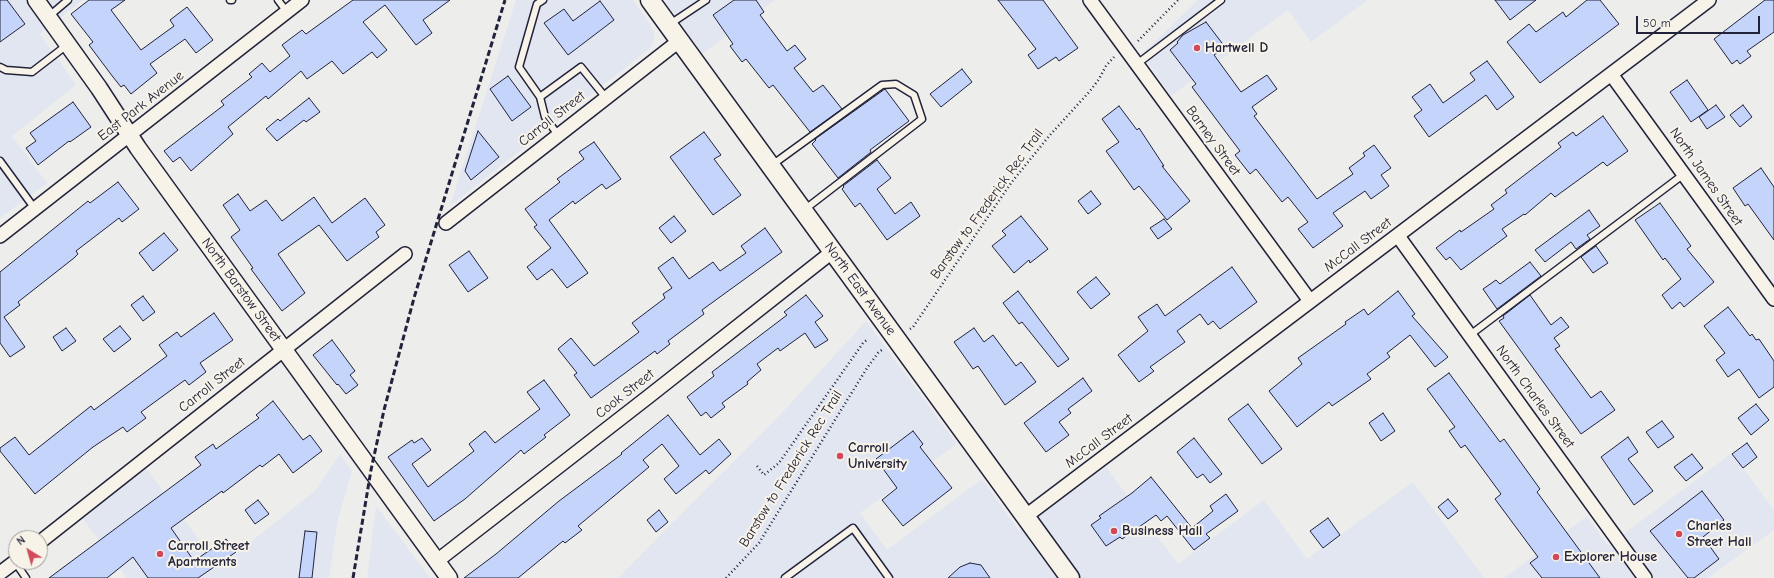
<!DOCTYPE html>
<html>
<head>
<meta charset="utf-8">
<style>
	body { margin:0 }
	#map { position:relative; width:1774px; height:578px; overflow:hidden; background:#ededec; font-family:"Comic Neue",sans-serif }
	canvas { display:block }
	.north { position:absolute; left:8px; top:530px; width:40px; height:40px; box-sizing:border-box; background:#f7f3e8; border:1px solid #a29fa3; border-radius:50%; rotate:323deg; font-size:11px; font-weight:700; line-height:16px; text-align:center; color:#22223b }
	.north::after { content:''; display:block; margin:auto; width:14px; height:18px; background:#d1495b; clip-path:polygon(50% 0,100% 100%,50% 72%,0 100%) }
	.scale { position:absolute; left:1636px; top:16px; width:124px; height:18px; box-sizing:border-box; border:2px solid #22223b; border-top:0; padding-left:5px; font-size:12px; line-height:14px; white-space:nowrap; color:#22223b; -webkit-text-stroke:3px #f7f3e8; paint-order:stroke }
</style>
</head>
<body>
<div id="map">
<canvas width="1774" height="578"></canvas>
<div class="north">N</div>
<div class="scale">50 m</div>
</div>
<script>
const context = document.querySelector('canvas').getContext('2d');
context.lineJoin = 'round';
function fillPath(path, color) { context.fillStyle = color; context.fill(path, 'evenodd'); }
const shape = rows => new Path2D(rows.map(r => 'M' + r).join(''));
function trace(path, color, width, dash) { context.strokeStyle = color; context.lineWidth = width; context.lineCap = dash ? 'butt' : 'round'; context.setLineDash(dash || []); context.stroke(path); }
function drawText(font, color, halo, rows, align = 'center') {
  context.font = font + ' "Comic Neue",sans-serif'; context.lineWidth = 4; context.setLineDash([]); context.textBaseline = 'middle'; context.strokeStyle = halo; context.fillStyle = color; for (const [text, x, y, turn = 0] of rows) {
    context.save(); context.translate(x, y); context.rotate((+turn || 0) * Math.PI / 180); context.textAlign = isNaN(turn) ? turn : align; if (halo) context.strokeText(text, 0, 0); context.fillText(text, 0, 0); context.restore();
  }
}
const built = shape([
	[0,0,83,0,40,34,76,85,12,136,47,183,0,218],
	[516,0,633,0,650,24,654,32,654,41,650,48,450,206],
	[668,0,775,0,702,54,666,2],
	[1198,0,1368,0,1311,42,1288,10,1171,96,1142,54],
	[866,321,957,444,860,513,887,550,982,479,1019,531,1106,467,1178,564,1264,500,1307,559,1413,482,1484,578,618,578,779,416],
	[1732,453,1774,510,1774,530,1708,578,1504,578,1587,516,1608,546],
	[340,454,352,471,338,519,329,578,127,578,83,519,146,468,219,567,315,491],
	[376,506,430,578,367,578]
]);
const building = shape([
	[0,0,7,0,25,24,0,42,0,0],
	[89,0,125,0,111,10,141,50,174,26,170,20,187,7,213,40,196,53,185,39,150,64,157,73,131,94,124,85,121,87,113,77,89,45,93,42,71,14,89,0],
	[353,0,450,0,423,20,432,33,416,45,385,5,363,22,387,50,377,58,372,52,343,74,332,61,307,79,301,71,268,99,266,96,228,127,233,134,191,171,180,157,173,162,164,151,224,105,221,101,252,77,249,74,262,63,270,72,290,56,282,45,302,30,306,34,353,0],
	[734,0,756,0,764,12,760,15,787,51,795,45,806,59,794,68,813,92,823,85,842,109,810,132,773,85,769,88,746,59,742,62,730,46,733,44,713,15,734,0],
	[998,0,1043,0,1078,48,1059,61,1056,57,1038,69,1028,55,1036,49,998,0],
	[1495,0,1536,0,1510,20,1495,0],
	[1587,0,1600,0,1619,24,1540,83,1507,42,1529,24,1536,32,1563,12,1566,17,1587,0],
	[1765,0,1774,0,1774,32,1747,51,1751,56,1740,64,1737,60,1732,64,1714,39,1765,0],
	[600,1,614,20,568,55,544,23,564,9,573,21,600,1],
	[1206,22,1225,47,1214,55,1241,92,1267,75,1277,89,1252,107,1257,114,1254,116,1317,199,1353,174,1349,168,1365,156,1363,153,1374,145,1391,168,1381,175,1389,186,1371,199,1365,191,1333,213,1343,226,1313,248,1298,229,1308,222,1288,197,1282,202,1256,169,1250,174,1235,155,1240,151,1192,87,1196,84,1170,50,1178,43,1177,42,1183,35,1206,22],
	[1487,61,1514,97,1497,110,1486,95,1429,137,1414,116,1422,110,1412,97,1430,84,1443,103,1475,80,1470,73,1487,61],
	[962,69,972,82,941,107,930,94,962,69],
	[508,76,531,107,512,121,490,89,508,76],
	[1687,80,1708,110,1691,122,1670,92,1687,80],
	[885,89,909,121,870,150,871,152,838,178,812,144,816,140,815,139,885,89],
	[309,98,320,112,306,122,304,120,277,141,266,129,278,119,280,121,309,98],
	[73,102,91,127,70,142,69,141,38,165,26,148,36,141,30,133,73,102],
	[1716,105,1725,117,1707,129,1699,117,1716,105],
	[1743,105,1752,117,1740,127,1730,115,1743,105],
	[1119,106,1137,130,1139,128,1164,166,1162,166,1190,201,1167,220,1139,186,1134,190,1106,151,1119,142,1102,119,1119,106],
	[1603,116,1628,151,1607,166,1603,162,1555,197,1551,193,1525,215,1524,214,1502,229,1507,236,1461,270,1450,257,1446,260,1436,248,1460,230,1461,232,1494,209,1491,205,1507,193,1505,190,1561,147,1558,143,1573,132,1576,136,1603,116],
	[478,131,499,157,471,180,465,171,478,131],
	[704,132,721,155,714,159,741,195,713,215,670,157,704,132],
	[594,142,621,179,606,189,602,184,575,204,573,201,549,220,588,273,567,288,552,269,537,280,527,267,551,248,534,227,537,225,525,209,560,182,557,179,584,159,579,152,594,142],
	[877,160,891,178,877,189,895,214,911,202,920,216,887,240,860,203,855,207,842,189,844,187,843,186,877,160],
	[1761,168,1774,187,1774,240,1748,204,1745,206,1733,188,1761,168],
	[118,182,139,209,122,222,119,218,76,251,78,254,74,258,18,302,20,305,4,317,25,347,10,357,0,343,0,272,88,201,90,203,118,182],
	[1091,191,1101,204,1088,214,1078,201,1091,191],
	[238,194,250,211,266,200,282,221,314,197,332,223,365,198,385,225,376,232,379,237,347,261,319,225,278,254,305,293,282,311,251,269,253,268,231,237,240,230,223,205,238,194],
	[1660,203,1691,246,1687,249,1714,282,1684,307,1680,302,1672,309,1662,295,1681,279,1665,258,1663,260,1635,220,1660,203],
	[1589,210,1600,226,1587,235,1590,239,1576,249,1571,242,1545,262,1535,250,1589,210],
	[674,216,686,231,671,243,659,228,674,216],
	[1021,216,1048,249,1030,263,1029,260,1014,273,992,246,1006,235,1002,231,1021,216],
	[1164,219,1172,229,1158,239,1150,228,1164,219],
	[765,228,782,252,702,310,704,314,668,341,670,344,657,354,655,351,591,398,574,375,577,373,558,349,571,338,594,366,639,332,632,323,665,298,663,294,672,288,658,268,673,257,689,279,713,262,720,271,746,253,741,246,765,228],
	[164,233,178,250,153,271,139,253,164,233],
	[1596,246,1608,263,1593,273,1581,257,1596,246],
	[469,251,488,278,468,292,449,265,469,251],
	[1530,262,1541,276,1497,309,1483,289,1496,280,1500,284,1530,262],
	[1232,267,1257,302,1220,329,1213,321,1208,325,1200,314,1177,331,1185,342,1150,367,1154,371,1139,382,1118,355,1148,331,1138,317,1157,304,1165,316,1232,267],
	[1096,277,1110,294,1091,309,1077,292,1096,277],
	[1018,291,1069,359,1058,367,1022,322,1019,324,1003,303,1018,291],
	[1398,291,1415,314,1412,316,1448,357,1435,367,1410,335,1387,353,1390,357,1367,374,1371,379,1332,406,1329,402,1297,427,1269,391,1302,364,1298,358,1346,324,1345,322,1364,309,1368,315,1398,291],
	[806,295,823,316,815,322,828,340,815,348,805,333,780,351,778,348,757,364,761,370,747,382,748,384,722,403,725,407,711,418,706,412,701,416,687,397,714,376,712,372,787,315,784,312,806,295],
	[1530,295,1551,325,1561,317,1569,327,1554,338,1560,346,1555,349,1591,398,1601,391,1615,410,1581,434,1499,321,1504,318,1503,316,1530,295],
	[143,296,155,312,143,321,131,305,143,296],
	[1728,307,1750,336,1752,334,1756,340,1759,339,1774,361,1774,387,1759,398,1739,369,1728,377,1716,360,1725,353,1704,326,1728,307],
	[214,313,233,340,200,363,206,372,189,385,185,380,141,412,146,418,127,432,123,427,93,447,35,494,0,451,0,448,15,437,29,455,91,406,94,410,167,356,159,345,177,332,181,337,214,313],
	[120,326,131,339,114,352,103,339,120,326],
	[66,328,76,341,62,351,53,337,66,328],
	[974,328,984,342,993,335,1016,366,1021,362,1036,382,1005,405,978,366,973,369,954,342,974,328],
	[332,340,355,371,350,375,358,385,346,394,338,384,337,385,313,355,332,340],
	[1449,373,1500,442,1504,439,1540,489,1537,492,1600,578,1542,578,1530,563,1538,557,1495,499,1501,494,1465,445,1461,448,1449,431,1455,427,1427,389,1449,373],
	[1083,378,1092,391,1068,409,1071,413,1059,422,1069,435,1046,452,1024,423,1083,378],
	[544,380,570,415,544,435,546,437,524,454,521,450,465,499,434,521,388,457,412,440,414,443,422,438,431,450,412,464,428,487,474,451,469,444,485,431,495,443,540,409,527,392,544,380],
	[273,401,303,440,310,435,322,451,293,473,279,454,262,467,260,465,223,493,222,491,171,528,194,561,226,539,236,552,198,578,148,578,133,557,107,578,49,578,201,465,195,457,213,444,216,449,259,418,256,415,273,401],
	[1248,404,1282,449,1262,464,1228,419,1248,404],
	[1756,404,1769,420,1751,435,1738,418,1756,404],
	[1383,413,1395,431,1381,441,1369,423,1383,413],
	[668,415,700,455,719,439,731,454,709,474,706,470,676,494,664,479,679,466,662,444,643,460,649,467,578,526,582,530,565,543,563,541,518,578,464,578,496,554,559,501,622,454,621,453,668,415],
	[1662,421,1674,437,1658,448,1646,432,1662,421],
	[913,431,923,444,920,447,952,488,903,526,882,500,897,488,876,459,913,431],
	[1628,437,1638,452,1628,459,1653,491,1634,505,1601,457,1628,437],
	[1194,438,1222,474,1210,483,1203,474,1197,478,1177,452,1194,438],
	[1747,443,1757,457,1743,468,1732,454,1747,443],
	[1692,454,1703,468,1686,481,1674,467,1692,454],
	[1151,477,1192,528,1213,511,1210,506,1226,494,1238,511,1206,534,1210,538,1194,550,1167,516,1161,521,1156,515,1122,539,1120,537,1106,546,1091,525,1101,518,1099,516,1132,493,1151,477],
	[1702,491,1724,520,1703,537,1719,559,1694,578,1688,578,1650,531,1702,491],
	[1448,499,1458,511,1448,519,1438,507,1448,499],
	[258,500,269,514,255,524,245,510,258,500],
	[659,510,668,522,656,532,647,520,659,510],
	[1328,518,1340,535,1323,548,1310,531,1328,518],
	[305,531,317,532,312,578,299,578,305,531],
	[970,563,981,565,990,578,948,578,960,567,970,563]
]);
const path = shape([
	[1138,41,1178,0],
	[910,329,913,327,1011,183,1050,135,1090,91,1099,79,1106,66,1114,57],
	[757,466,764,475,779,463,863,343,868,339],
	[726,578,759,543,867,368,878,353,883,349]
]);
const service = shape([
	[230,0,232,0],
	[278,0,287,12],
	[543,0,537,4,519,67,540,97,581,67,606,98],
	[48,17,68,0],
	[670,24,706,0],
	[1137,64,1221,0],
	[0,67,6,70,32,72,67,45],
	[540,97,545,117,558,135],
	[0,161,35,209],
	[772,165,882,85,896,84,914,95,922,119,804,210],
	[1470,335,1684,174],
	[15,562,26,578],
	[785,578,853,528,889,578]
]);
const minor = shape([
	[1090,0,1310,301],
	[1611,74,1774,299],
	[446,223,679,41],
	[0,236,302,0],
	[1398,236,1645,578],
	[1026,516,1709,0],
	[40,542,405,254],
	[437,561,648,397,832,252],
	[0,573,16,561]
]);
const tertiary = shape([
	[36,0,99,88,138,148,449,578]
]);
const secondary = shape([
	[650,0,1070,578]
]);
const rail = shape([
	[353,578,371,470,384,410,414,298,505,0]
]);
const markers = [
	[1197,48,4,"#d1495b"],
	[840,456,4,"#d1495b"],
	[1114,531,4,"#d1495b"],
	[1679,534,4,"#d1495b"],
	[160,554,4,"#d1495b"],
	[1556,557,4,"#d1495b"]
];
const poiNames = [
	["Hartwell D",1205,48],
	["Carroll",848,448],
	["University",848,464],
	["Charles",1687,526],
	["Street Hall",1687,542],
	["Business Hall",1122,531],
	["Carroll Street",168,546],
	["Apartments",168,562],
	["Explorer House",1564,557]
];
const streetNames = [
	["East Park Avenue",141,106,-38],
	["Carroll Street",552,119,-38],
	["Barney Street",1213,141,54],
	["North James Street",1706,177,55],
	["Barstow to Frederick Rec Trail",987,204,-54],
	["McCall Street",1358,245,-37],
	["North East Avenue",860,289,54],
	["North Barstow Street",241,290,54],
	["Carroll Street",212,385,-38],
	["Cook Street",625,394,-38],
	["North Charles Street",1535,397,54],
	["McCall Street",1099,441,-37],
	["Barstow to Frederick Rec Trail",791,469,-58]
];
fillPath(built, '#e1e6f0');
fillPath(building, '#c4d4fa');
trace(building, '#22223b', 1);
trace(service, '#22223b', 9);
trace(minor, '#22223b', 16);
trace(tertiary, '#22223b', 19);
trace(secondary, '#22223b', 21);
trace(path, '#22223b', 2.5, [1, 3]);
trace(service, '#f7f3e8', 6);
trace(minor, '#f7f3e8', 13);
trace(tertiary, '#f7f3e8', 16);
trace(secondary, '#f7f3e8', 18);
trace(rail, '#22223b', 3, [6, 3]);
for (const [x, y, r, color] of markers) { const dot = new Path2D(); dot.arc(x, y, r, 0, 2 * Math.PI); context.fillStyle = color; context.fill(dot); trace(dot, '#f7f3e8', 1.5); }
drawText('bold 14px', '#22223b', '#f7f3e8', poiNames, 'left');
drawText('14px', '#22223b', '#f7f3e8', streetNames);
</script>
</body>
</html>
